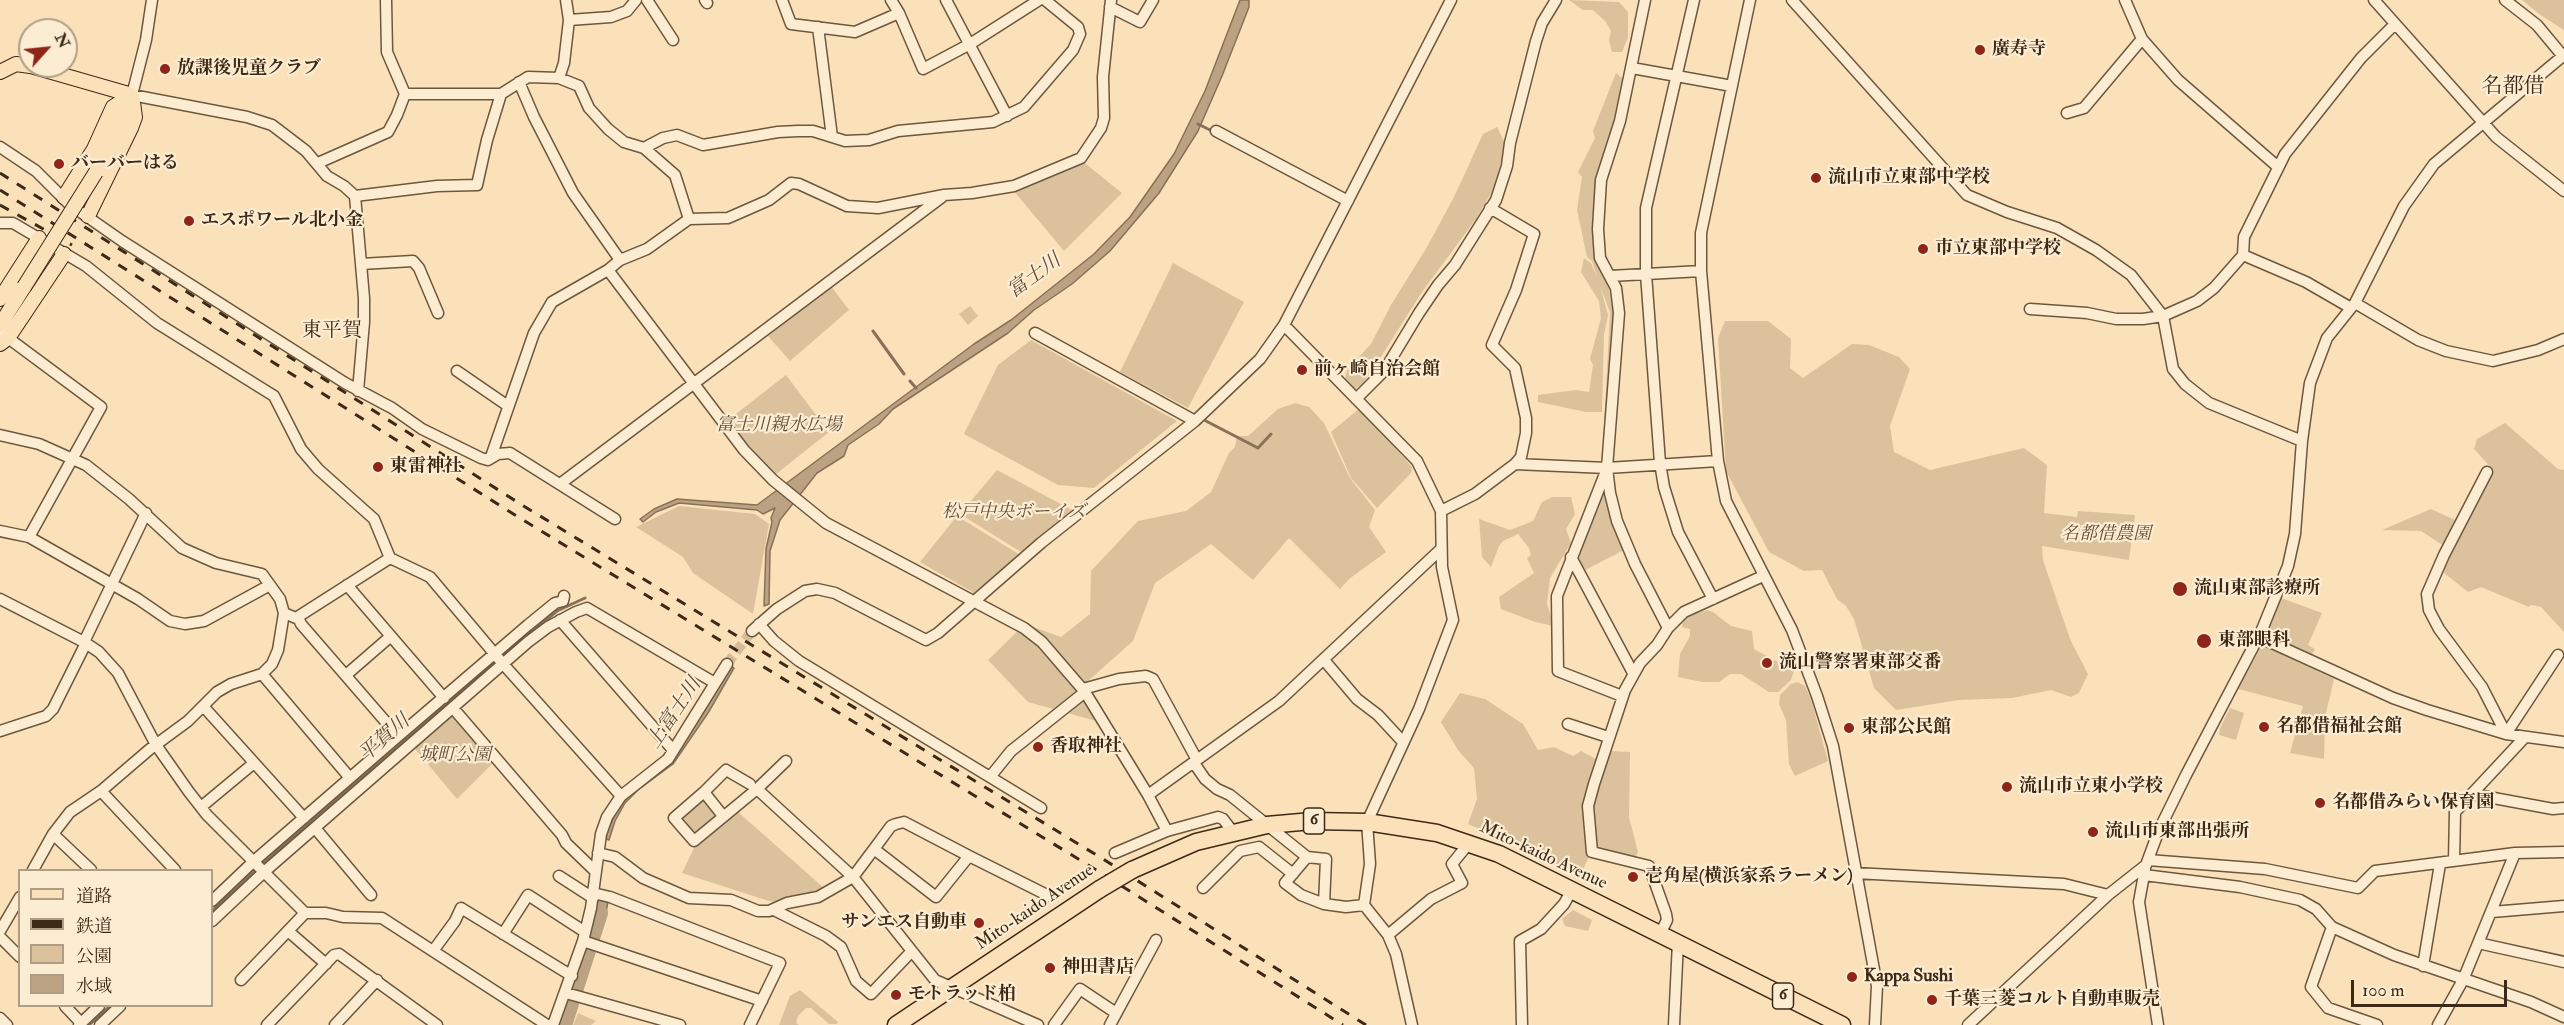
<!DOCTYPE html>
<html>
<head>
<meta charset="utf-8">
<style>
	body { margin:0 }
	#map { position:relative; width:2564px; height:1025px; overflow:hidden; background:#fbe1b9; font-family:"IM FELL Double Pica","Noto Serif JP",serif }
	canvas { display:block }
	.legend { position:absolute; left:18px; top:869px; width:195px; height:138px; box-sizing:border-box; background:#fcecd2; border:2px solid #af9e87; margin:0; padding:8px 10px; list-style:none; font-size:18px; color:#3c2916 }
	.legend li { display:flex; align-items:center; gap:12px; height:30px }
	.legend b { width:30px; border:2px solid #af9e87 }
	.north { position:absolute; left:18px; top:18px; width:60px; height:60px; box-sizing:border-box; background:#fcecd2; border:2px solid #af9e87; border-radius:50%; rotate:63deg; font-size:16px; font-weight:700; line-height:24px; text-align:center; color:#3c2916 }
	.north::after { content:''; display:block; margin:auto; width:21px; height:27px; background:#8f2418; clip-path:polygon(50% 0,100% 100%,50% 72%,0 100%) }
	.scale { position:absolute; left:2351px; top:980px; width:156px; height:27px; box-sizing:border-box; border:3px solid #3c2916; border-top:0; padding-left:8px; font-size:18px; line-height:21px; white-space:nowrap; color:#3c2916; -webkit-text-stroke:4px #fcecd2; paint-order:stroke }
</style>
</head>
<body>
<div id="map">
<canvas width="2564" height="1025"></canvas>
<ul class="legend">
<li><b style="height:8px;background:#fbe1b9"></b>道路</li>
<li><b style="height:8px;background:#3c2916"></b>鉄道</li>
<li><b style="height:16px;background:#dbc29d"></b>公園</li>
<li><b style="height:16px;background:#baa282"></b>水域</li>
</ul>
<div class="north">N</div>
<div class="scale">100 m</div>
</div>
<script>
const context = document.querySelector('canvas').getContext('2d');
context.lineJoin = 'round';
function fillPath(path, color) { context.fillStyle = color; context.fill(path, 'evenodd'); }
const shape = rows => new Path2D(rows.map(r => 'M' + r).join(''));
function trace(path, color, width, dash) { context.strokeStyle = color; context.lineWidth = width; context.lineCap = dash ? 'butt' : 'round'; context.setLineDash(dash || []); context.stroke(path); }
function drawText(font, color, halo, rows, align = 'center') {
  context.font = font + ' "IM FELL Double Pica","Noto Serif JP",serif'; context.lineWidth = 4.5; context.setLineDash([]); context.textBaseline = 'middle'; context.strokeStyle = halo; context.fillStyle = color; for (const [text, x, y, turn = 0] of rows) {
    context.save(); context.translate(x, y); context.rotate((+turn || 0) * Math.PI / 180); context.textAlign = isNaN(turn) ? turn : align; if (halo) context.strokeText(text, 0, 0); context.fillText(text, 0, 0); context.restore();
  }
}
const green = shape([
	[1569,0,1619,2,1628,12,1628,37,1622,52,1612,52,1609,40,1611,31,1606,22,1593,10,1583,10],
	[2522,0,2564,0,2564,30,2539,14],
	[1616,73,1624,80,1617,116,1596,187,1593,214,1593,250,1609,289,1613,313,1602,464,1610,312,1600,286,1608,315,1604,335,1602,412,1586,412,1538,402,1538,395,1576,390,1589,392,1593,365,1590,359,1601,318,1599,301,1581,272,1584,258,1591,263,1597,277,1592,261,1587,257,1577,210,1582,177,1578,172,1595,138,1593,131],
	[1497,127,1506,145,1493,190,1476,219,1422,292,1372,371,1361,385,1351,391,1344,384,1347,370,1371,344,1391,305,1427,247,1454,197,1483,134],
	[1081,160,1122,193,1064,251,1013,190,1035,184],
	[1173,263,1244,302,1188,408,1120,372],
	[831,286,849,310,790,361,768,336],
	[970,306,978,316,968,325,959,314],
	[1725,321,1768,321,1791,339,1790,368,1803,378,1852,344,1869,345,1899,357,1910,369,1890,426,1894,452,1930,470,2024,448,2047,465,2044,513,2077,517,2078,511,2135,515,2129,560,2042,546,2043,560,2070,639,2088,674,2079,693,2071,697,2051,690,2012,698,1959,700,1896,710,1874,688,1854,619,1846,606,1837,599,1822,570,1804,571,1769,552,1726,471,1718,338],
	[1031,340,1177,421,1094,488,1058,485,964,434,998,365],
	[786,375,829,432,775,475,761,463,728,420],
	[1295,403,1309,407,1324,423,1350,478,1375,510,1369,527,1386,552,1349,579,1340,589,1289,538,1253,580,1211,544,1155,583,1133,641,1088,681,1103,723,1028,702,988,660,1025,624,1061,637,1090,614,1091,571,1138,521,1186,511,1211,492,1229,453,1235,447,1237,436,1248,436,1278,409],
	[1360,408,1412,467,1411,473,1377,508,1351,478,1331,432],
	[2505,423,2558,469,2564,470,2564,632,2541,607,2531,605,2529,607,2481,587,2468,592,2444,573,2450,550,2421,531,2382,530,2431,509,2464,524,2494,471,2474,449,2477,439],
	[997,470,1072,510,1021,552,960,514],
	[1603,495,1607,496,1626,549,1585,570,1576,553],
	[1552,497,1571,497,1575,514,1566,529,1571,543,1550,578,1547,604,1554,626,1535,622,1501,609,1499,597,1534,573,1527,558,1531,555,1529,548,1518,534,1503,541,1499,546,1491,567,1482,557,1479,519,1510,530,1533,521,1542,502],
	[679,506,755,514,769,524,753,614,693,573,683,557,636,527],
	[957,516,1020,555,974,593,920,562],
	[2281,598,2322,613,2308,645,2315,649,2311,656,2266,636],
	[1707,610,1713,612,1731,626,1752,631,1754,649,1794,671,1791,680,1778,692,1769,692,1741,674,1730,674,1719,682,1702,682,1678,677,1680,654,1690,636,1690,629,1682,627,1683,621,1688,616],
	[2262,645,2334,679,2325,717,2324,759,2290,753,2303,706,2238,689],
	[1798,682,1805,686,1811,699,1828,761,1795,776,1789,764,1786,720,1779,704,1780,695,1791,684],
	[1460,693,1485,699,1523,724,1538,750,1554,747,1573,756,1581,751,1598,760,1610,751,1630,752,1629,817,1638,852,1635,858,1594,846,1580,876,1515,844,1468,824,1477,799,1474,768,1458,750,1441,722],
	[2230,708,2244,713,2236,740,2219,735,2220,728],
	[450,715,455,715,494,762,457,799,416,750,416,744],
	[705,799,717,814,695,835,679,819],
	[737,811,825,889,779,902,769,901,682,873,695,846],
	[1573,910,1592,920,1588,931,1565,926,1562,919],
	[800,990,838,1022,837,1024,829,1024,811,1008,806,1008,798,1016,796,1023,799,1025,779,1025,790,996],
	[578,1013,596,1021,591,1025,573,1025]
]);
const water = shape([
	[1240,0,1249,0,1249,7,1222,76,1198,131,1159,193,1110,251,1072,284,1034,310,1008,333,893,409,879,424,848,445,844,456,817,473,780,520,770,551,769,604,764,606,766,549,772,522,771,518,775,508,763,514,757,510,679,503,656,512,643,522,640,519,654,509,677,499,757,505,974,344,1011,320,1094,254,1130,217,1174,154,1205,91,1240,0],
	[731,666,734,668,708,713,673,764,638,790,625,803,615,821,609,840,604,838,621,801,657,772,731,666],
	[598,900,608,901,605,920,599,936,590,933,598,900],
	[587,945,596,948,582,989,574,986,587,945],
	[569,998,577,1001,569,1025,558,1025,569,998]
]);
const stream = shape([
	[1198,124,1212,131],
	[873,331,904,374],
	[910,381,916,388],
	[1206,421,1258,448,1271,434],
	[502,656,557,611,585,598],
	[261,865,497,661],
	[212,911,257,869],
	[89,1025,110,1006]
]);
const river = shape([
	[563,1025,599,913]
]);
const minorTunnel = shape([
	[727,664,752,631]
]);
const minor = shape([
	[152,0,146,40,132,95,247,117,272,125,306,151,327,176,344,186,355,196,437,186,477,185,487,140,501,94,528,77,559,78,579,86,589,108,608,129,624,142,644,148,663,138,677,135,703,145,778,132,798,131,813,131,845,141,869,140,898,131,993,122,1024,107,1073,50,1080,34,1078,27,1045,0],
	[566,0,569,20,611,17,627,11,636,0],
	[647,0,673,40],
	[705,0,707,3],
	[782,0,791,24,855,32,899,13],
	[891,0,899,13,923,69,970,44,1039,0],
	[946,0,1007,116],
	[1645,0,1620,121,1601,180,1598,229,1600,258,1616,288,1619,313,1607,468,1610,493,1617,521,1635,564,1668,628],
	[1694,0,1646,208,1646,274,1660,463,1664,487,1678,532,1713,599],
	[1750,0,1701,233,1701,271,1718,461,1726,501,1792,630,1817,696,1833,746,1877,986,1875,1025],
	[1792,0,1967,195,2007,212,2057,228,2096,250,2131,275,2163,316,2173,369,2185,384,2209,403,2302,441],
	[2125,0,2142,39,2178,80,2278,167],
	[2374,0,2496,137,2564,191],
	[2505,0,2537,25,2562,55],
	[1110,7,1140,22,1153,0],
	[818,27,832,137],
	[1632,68,1732,86],
	[559,78,564,63,569,20],
	[519,82,534,117,573,193,620,260],
	[405,94,501,94],
	[2067,113,2084,108,2142,39],
	[1216,131,1348,201],
	[0,147,36,171,69,204,122,241,345,383,392,408,422,429,481,458,488,460,498,454,510,453,615,519],
	[644,148,675,175,689,219],
	[318,163,388,132,397,115,405,94,387,52,386,0],
	[355,196,364,298,364,322,358,391],
	[0,223,13,223,86,266,157,323,274,396,301,449,318,469,374,519,390,558,430,577,504,665,621,796],
	[2243,255,2306,282,2351,308],
	[361,264,413,261,419,268,438,313],
	[608,270,744,450,773,480,826,523,1024,628,1042,642,1085,692,1148,795,1167,831,1218,817,1223,819,1233,832],
	[1610,276,1701,271],
	[2355,303,2418,340,2446,351,2493,361,2538,350,2564,339],
	[2030,309,2087,313,2116,319,2143,319,2163,316,2197,301,2214,288,2243,255,2244,237,2285,154,2361,58,2395,24],
	[1284,325,1417,461,1441,511,1442,567,1453,620,1419,709,1367,822,1370,864,1364,905,1388,935],
	[0,332,101,407,29,537],
	[1035,333,1195,421],
	[457,371,508,406],
	[1356,399,1384,371,1419,313,1438,285,1455,265,1496,200,1507,166,1510,143,1536,41,1542,23,1556,0],
	[0,435,39,444,86,465,129,499,182,548,216,563,262,574,280,599,284,613,296,618,390,558],
	[491,457,534,333,552,302,608,270,620,260,647,249,689,219,728,218,769,200,791,183,799,184,847,206,878,208,944,195,972,193,1014,186,1081,158,1101,128,1104,118,1103,77,1111,0],
	[1515,464,1607,468,1718,461],
	[1606,471,1557,596,1558,671,1622,696],
	[2487,472,2444,555,2427,594,2429,610,2439,629,2482,687,2506,734],
	[560,484,942,197],
	[1441,511,1475,494,1515,464,1521,457,1526,433,1526,418,1515,368,1492,345,1516,290,1534,234,1490,208],
	[0,531,29,537,138,599,170,621,185,624,204,621,270,585],
	[1571,557,1633,673],
	[347,585,444,698],
	[0,599,84,642,99,652,118,673,156,745,189,792,207,815,305,913,326,913,343,917,382,918,547,1025],
	[298,617,301,624,398,736],
	[560,620,673,750],
	[759,624,774,641,799,661,990,777],
	[752,631,777,609,805,591,817,589,835,593,926,640,938,633,1041,543,1195,421,1260,359,1284,325,1451,0],
	[2259,637,2393,698,2427,710,2506,734,2564,742],
	[84,642,146,513],
	[1324,660,1357,699,1378,715,1403,742],
	[262,674,350,778],
	[346,675,391,636],
	[1083,689,1119,679,1146,676,1153,679,1197,760],
	[203,706,304,818],
	[453,708,562,835,566,843,595,871],
	[1568,724,1608,737],
	[0,731,46,716,53,709,86,643],
	[2506,734,2558,655],
	[1194,763,1205,779,1217,789,1230,795,1307,857,1285,883,1301,895,1324,904,1346,907,1364,905],
	[757,789,853,877,935,980,1038,1025],
	[101,791,175,870],
	[704,792,726,770,750,784],
	[2472,794,2553,809,2564,808],
	[1148,795,1279,701,1441,549],
	[201,807,254,763],
	[1041,808,990,777,1011,751,1085,692],
	[723,816,704,792,674,818,694,841,757,789,786,761],
	[315,828,371,895],
	[53,834,91,870],
	[598,853,615,857,643,878,689,898,731,900,758,911,769,911,787,903,818,897,853,877,874,849,891,826,896,824,904,822,969,856,936,897,874,849],
	[1115,853,1167,831],
	[969,856,1049,896],
	[1307,857,1326,859,1324,904],
	[2148,860,2265,869,2358,888,2375,871,2515,853,2564,852],
	[2454,861,2455,812,2525,737],
	[2145,869,2139,902,2158,1025],
	[33,870,53,834,70,812,101,791,150,749,188,721,217,692,231,684,262,674,272,664,278,650,284,613],
	[1855,873,2064,884,2108,895],
	[2144,875,2240,887,2300,900,2316,909,2332,927,2394,955,2531,1002,2564,1017],
	[559,876,593,898],
	[1203,888,1240,851,1259,847,1293,874],
	[593,893,610,897,780,963,750,1025],
	[212,901,254,861,396,738,528,625,555,603,563,601,564,596],
	[774,910,826,936,841,947,856,981,871,994,911,952],
	[2492,912,2564,906],
	[212,921,264,872,528,642,548,627,576,612,587,608,715,683],
	[2332,927,2311,987,2328,1008,2377,1025],
	[0,931,20,897],
	[288,931,326,964],
	[503,934,528,895,585,932],
	[1660,934,1667,920,1666,914,1649,866,1592,852,1588,806,1594,784,1625,690,1640,663,1657,645,1668,628,1684,612,1763,576],
	[0,937,20,957],
	[583,941,762,1001],
	[2478,943,2564,962],
	[433,951,455,921,461,908,572,976],
	[2423,966,2440,864],
	[241,980,305,913],
	[566,993,680,1025],
	[65,1006,81,1023],
	[0,1018,7,1025],
	[79,1025,99,1006],
	[100,1025,120,1006],
	[267,1025,334,955,339,954,437,1025],
	[335,1025,377,980],
	[553,1025,583,941,591,908,601,834,607,817,621,796,668,759,727,664],
	[1054,1025,1080,989,1116,1013],
	[1110,1025,1156,940],
	[1412,1025,1396,954,1388,935,1431,899,1462,883,1452,864,1469,843],
	[1522,1025,1520,941,1541,929,1564,904,1572,890],
	[1674,1025,1678,942],
	[1968,1025,2108,895,2146,865,2159,830,2186,775,2261,632,2288,566,2295,534,2302,441,2310,383,2327,338,2355,303,2404,206,2434,164,2564,55],
	[2438,1025,2463,980,2515,853]
]);
const major = shape([
	[31,66,132,95],
	[0,72,16,64,30,66],
	[96,172,131,97],
	[64,197,94,149,113,107,132,95],
	[88,216,131,128,135,117,132,95],
	[0,299,39,238],
	[0,325,24,287],
	[0,344,8,338,64,254]
]);
const highway = shape([
	[1132,870,1196,842,1267,825,1312,821,1367,822,1437,833,1499,854,1842,1025],
	[896,1025,1100,889]
]);
const rail = shape([
	[0,173,522,505,1103,859,1366,1025],
	[0,190,515,515,1093,868,1343,1025],
	[0,205,72,245]
]);
const majorBridge = shape([
	[24,287,96,172]
]);
const highwayBridge = shape([
	[1100,889,1132,870]
]);
const markers = [
	[1980,50,6,"#8f2418"],
	[165,69,6,"#8f2418"],
	[59,164,6,"#8f2418"],
	[1816,178,6,"#8f2418"],
	[189,221,6,"#8f2418"],
	[1923,249,6,"#8f2418"],
	[1302,370,6,"#8f2418"],
	[378,467,6,"#8f2418"],
	[2180,589,8,"#8f2418"],
	[2204,641,8,"#8f2418"],
	[1767,663,6,"#8f2418"],
	[2264,727,6,"#8f2418"],
	[1849,728,6,"#8f2418"],
	[1038,747,6,"#8f2418"],
	[2007,787,6,"#8f2418"],
	[2320,803,6,"#8f2418"],
	[2093,832,6,"#8f2418"],
	[1633,877,6,"#8f2418"],
	[979,923,6,"#8f2418"],
	[1050,968,6,"#8f2418"],
	[1852,977,6,"#8f2418"],
	[896,995,6,"#8f2418"],
	[1932,1000,6,"#8f2418"]
];
const shields = [
	[1314,821,21],
	[1783,996,21]
];
const shieldNames = [
	["6",1314,821],
	["6",1783,996]
];
const poiNames = [
	["廣寿寺",1992,50],
	["放課後児童クラブ",177,69],
	["バーバーはる",71,164],
	["流山市立東部中学校",1828,178],
	["エスポワール北小金",201,221],
	["市立東部中学校",1935,249],
	["前ヶ崎自治会館",1314,370],
	["東雷神社",390,467],
	["流山東部診療所",2194,589],
	["東部眼科",2218,641],
	["流山警察署東部交番",1779,663],
	["名都借福祉会館",2276,727],
	["東部公民館",1861,728],
	["香取神社",1050,747],
	["流山市立東小学校",2019,787],
	["名都借みらい保育園",2332,803],
	["流山市東部出張所",2105,832],
	["壱角屋(横浜家系ラーメン)",1645,877],
	["サンエス自動車",967,923,"right"],
	["神田書店",1062,968],
	["Kappa Sushi",1864,977],
	["モトラッド柏",908,995],
	["千葉三菱コルト自動車販売",1944,1000]
];
const parkNames = [
	["富士川親水広場",779,426],
	["松戸中央ボーイズ",1014,513],
	["名都借農園",2106,535],
	["城町公園",455,756]
];
const streetNames = [
	["Mito-kaido Avenue",1543,856,25],
	["Mito-kaido Avenue",1035,908,-34]
];
const waterNames = [
	["富士川",1035,277,-36],
	["上富士川",675,714,-56],
	["平賀川",385,739,-41]
];
const neighbourhoodNames = [
	["東平賀",332,332]
];
const quarterNames = [
	["名都借",2513,87]
];
fillPath(green, '#dbc29d');
fillPath(water, '#baa282');
trace(water, '#887257', 1.5);
trace(stream, '#887257', 3);
trace(river, '#baa282', 18);
trace(minorTunnel, '#d5bc98', 10, [10, 5]);
trace(minor, '#6c573f', 13);
trace(major, '#3c2916', 16);
trace(highway, '#3c2916', 19);
trace(minor, '#fcecd2', 10);
trace(major, '#fbe1b9', 14);
trace(highway, '#fbe1b9', 16);
trace(rail, '#3c2916', 3, [10, 10]);
trace(majorBridge, '#3c2916', 16, []);
trace(highwayBridge, '#3c2916', 19, []);
trace(majorBridge, '#fbe1b9', 14);
trace(highwayBridge, '#fbe1b9', 16);
for (const [x, y, r, color] of markers) { const dot = new Path2D(); dot.arc(x, y, r, 0, 2 * Math.PI); context.fillStyle = color; context.fill(dot); trace(dot, '#fcecd2', 2); }
for (const [x, y, w] of shields) { const box = new Path2D(); box.roundRect(x - w / 2, y - 13, w, 26, 4.5); context.fillStyle = '#fcecd2'; context.fill(box); trace(box, '#3c2916', 1.5); }
drawText('bold 16px', '#3c2916', null, shieldNames);
drawText('bold 18px', '#3c2916', '#fcecd2', poiNames, 'left');
drawText('italic 18px', '#644f38', '#fcecd2', parkNames);
drawText('18px', '#3c2916', '#fcecd2', streetNames);
drawText('italic 20px', '#624d36', '#fcecd2', waterNames);
drawText('20px', '#3c2916', '#fcecd2', neighbourhoodNames);
drawText('21px', '#3c2916', '#fcecd2', quarterNames);
</script>
</body>
</html>
